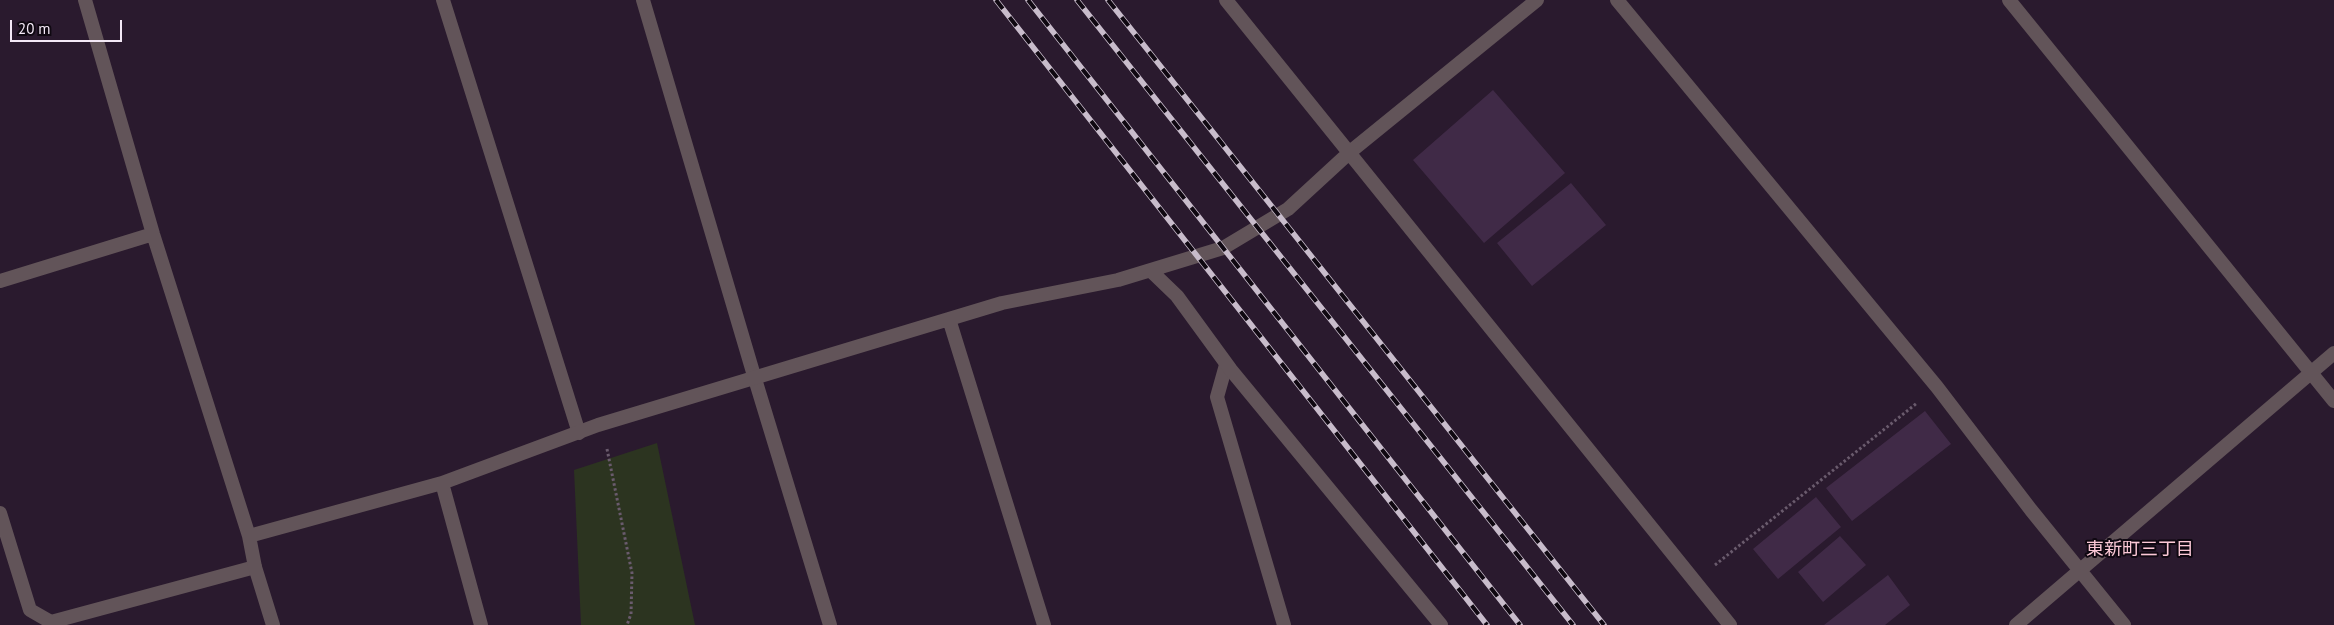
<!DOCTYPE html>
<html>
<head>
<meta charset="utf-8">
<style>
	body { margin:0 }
	#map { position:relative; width:2334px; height:625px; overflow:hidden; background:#2a1a2e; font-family:"PT Sans",sans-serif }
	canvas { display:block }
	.scale { position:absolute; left:10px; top:20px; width:112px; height:22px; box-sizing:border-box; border:2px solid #f4e9f7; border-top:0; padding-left:6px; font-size:15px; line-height:18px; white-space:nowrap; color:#f4e9f7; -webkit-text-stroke:4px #0f0811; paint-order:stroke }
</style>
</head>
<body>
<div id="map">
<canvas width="2334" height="625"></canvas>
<div class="scale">20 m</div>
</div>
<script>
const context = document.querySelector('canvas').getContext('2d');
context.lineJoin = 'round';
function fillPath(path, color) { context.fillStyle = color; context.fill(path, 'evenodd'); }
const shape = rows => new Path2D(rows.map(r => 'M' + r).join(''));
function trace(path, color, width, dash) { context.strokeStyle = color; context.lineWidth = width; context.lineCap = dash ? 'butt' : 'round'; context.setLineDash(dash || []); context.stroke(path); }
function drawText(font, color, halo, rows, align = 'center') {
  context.font = font + ' "PT Sans","Noto Sans JP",sans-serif'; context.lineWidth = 4; context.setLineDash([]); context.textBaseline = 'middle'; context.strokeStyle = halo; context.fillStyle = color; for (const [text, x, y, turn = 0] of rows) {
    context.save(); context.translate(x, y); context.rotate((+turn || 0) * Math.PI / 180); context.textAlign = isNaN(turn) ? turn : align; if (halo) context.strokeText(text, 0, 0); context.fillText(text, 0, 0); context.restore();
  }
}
const green = shape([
	[657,443,695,625,581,625,574,470]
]);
const building = shape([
	[1493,90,1565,173,1484,243,1413,160],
	[1571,183,1606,225,1532,286,1497,243],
	[1925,411,1951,444,1852,521,1826,488],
	[1816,497,1841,527,1778,579,1753,549],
	[1840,536,1866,565,1823,602,1798,572],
	[1888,575,1910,605,1885,625,1824,625]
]);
const path = shape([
	[607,449,632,573,631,614,627,625],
	[1715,565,1917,403]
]);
const service = shape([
	[443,0,579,433],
	[643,0,755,379,830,625],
	[1226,365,1217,397,1284,625],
	[0,513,30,610,51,622,255,567]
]);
const minor = shape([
	[85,0,153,234,249,536,442,483,598,425,1002,303,1118,280,1223,248,1288,209,1350,152,1537,0],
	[1226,0,1730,625],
	[1617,0,1937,387,2031,510,2124,625],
	[2009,0,2334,401],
	[1151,271,1177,296,1231,370,1441,625],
	[0,281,153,234],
	[949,319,1044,625],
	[442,483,481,625],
	[249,536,255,567,273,625],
	[2016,625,2334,353]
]);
const rail = shape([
	[996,0,1487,625],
	[1028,0,1520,625],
	[1077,0,1573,625],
	[1108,0,1604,625]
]);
const neighbourhoodNames = [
	["東新町三丁目",2140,550]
];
fillPath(green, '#2c3420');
fillPath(building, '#402a47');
trace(path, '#6a5b6d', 3, [2.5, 2.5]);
trace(service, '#625459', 14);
trace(minor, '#625459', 14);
trace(rail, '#c8bccb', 5.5);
trace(rail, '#0f0811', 4, [11]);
drawText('18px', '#fcc9d7', '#0f0811', neighbourhoodNames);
</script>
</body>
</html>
